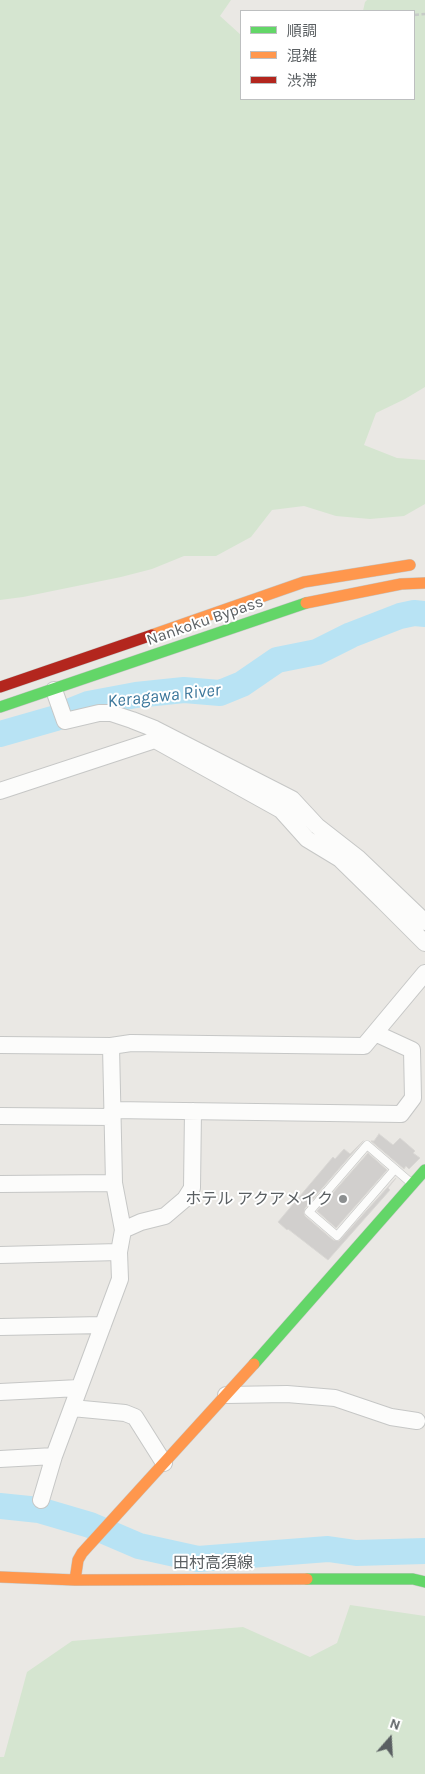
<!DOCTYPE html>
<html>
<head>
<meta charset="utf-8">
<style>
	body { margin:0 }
	#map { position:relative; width:425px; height:1774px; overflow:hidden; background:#eae8e4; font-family:Karla,"Noto Sans JP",sans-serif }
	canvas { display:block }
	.legend { position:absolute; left:240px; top:10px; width:175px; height:90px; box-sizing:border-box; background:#fff; border:1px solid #bdbfc0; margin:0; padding:6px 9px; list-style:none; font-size:15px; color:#5a5f62 }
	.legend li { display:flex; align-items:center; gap:10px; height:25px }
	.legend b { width:25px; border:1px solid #bdbfc0 }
	.north { position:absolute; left:365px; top:1714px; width:50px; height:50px; -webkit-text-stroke:4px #fff; paint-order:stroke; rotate:19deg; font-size:14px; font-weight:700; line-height:20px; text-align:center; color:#5a5f62 }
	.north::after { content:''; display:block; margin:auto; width:18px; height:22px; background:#5a5f62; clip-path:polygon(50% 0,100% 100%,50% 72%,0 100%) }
</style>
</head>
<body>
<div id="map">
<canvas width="425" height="1774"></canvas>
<ul class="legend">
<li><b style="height:6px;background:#63d668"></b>順調</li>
<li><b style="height:6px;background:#ff974d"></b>混雑</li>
<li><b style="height:6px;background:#b3261e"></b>渋滞</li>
</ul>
<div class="north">N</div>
</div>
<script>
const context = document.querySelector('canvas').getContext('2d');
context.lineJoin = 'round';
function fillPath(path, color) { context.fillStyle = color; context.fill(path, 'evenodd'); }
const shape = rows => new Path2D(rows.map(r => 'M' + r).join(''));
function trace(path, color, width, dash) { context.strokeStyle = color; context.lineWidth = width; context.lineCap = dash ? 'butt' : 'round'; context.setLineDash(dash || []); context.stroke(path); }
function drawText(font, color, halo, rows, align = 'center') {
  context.font = font + ' Karla,"Noto Sans JP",sans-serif'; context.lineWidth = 4; context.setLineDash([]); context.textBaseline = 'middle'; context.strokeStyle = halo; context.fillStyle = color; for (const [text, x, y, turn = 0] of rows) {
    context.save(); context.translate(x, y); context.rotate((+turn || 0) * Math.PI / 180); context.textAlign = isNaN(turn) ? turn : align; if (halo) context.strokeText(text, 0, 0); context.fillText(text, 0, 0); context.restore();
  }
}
const green = shape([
	[0,0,231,0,220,16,241,35,241,99,414,99,414,11,363,11,365,2,367,0,425,0,425,387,405,399,376,413,364,445,397,458,425,460,425,504,404,516,370,519,336,516,304,506,272,510,251,537,216,556,184,556,152,569,121,577,23,597,0,600],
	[350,1605,425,1616,425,1774,0,1774,0,1757,4,1757,27,1672,72,1641,243,1627,310,1657,337,1643]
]);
const river = shape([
	[68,712,88,704,136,695,184,690,220,693,242,684,277,660,317,652,351,635,400,616,414,613,425,614],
	[0,734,56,718],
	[0,1506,39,1510,90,1525,139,1546,198,1559,328,1549,356,1553,425,1551]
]);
const building = shape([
	[379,1134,393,1145,400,1138,415,1151,413,1153,420,1158,409,1169,406,1166,404,1169,371,1141,374,1141,379,1134],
	[363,1141,305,1208,304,1213,305,1216,333,1240,339,1241,396,1178,388,1188,390,1190,328,1260,288,1229,287,1230,278,1222,333,1157,335,1159,344,1149,350,1154,363,1141],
	[368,1153,387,1170,336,1228,317,1211,368,1153]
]);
const path = shape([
	[414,15,425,14]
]);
const lane = shape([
	[395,1169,337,1236,309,1212,367,1145,410,1182]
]);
const street = shape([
	[54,690,65,721,99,713,111,713,132,720,155,729,292,799,317,826,358,858,425,922],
	[0,791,155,740,281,810,307,839,340,859,383,901],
	[390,894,383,901,425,943],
	[0,1045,111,1046,131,1043,364,1046,425,973],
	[112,1110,401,1114,413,1098,412,1050,375,1033],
	[0,1116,112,1117],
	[0,1184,114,1183],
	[123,1230,141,1222,165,1216,185,1199,192,1188,193,1111],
	[0,1255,119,1252],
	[0,1327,103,1325],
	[0,1392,79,1388],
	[226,1395,287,1394,335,1398,391,1417,417,1421],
	[72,1408,125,1413,135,1417,164,1463],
	[0,1459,54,1456,120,1279,119,1252,123,1230,114,1183,111,1046],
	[41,1500,54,1456]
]);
const fast = shape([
	[0,707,306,603],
	[254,1364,425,1170],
	[307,1579,413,1579,425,1582]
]);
const slow = shape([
	[306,603,401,584,425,583],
	[152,635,304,582,410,565],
	[0,1577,75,1580,307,1579],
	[75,1580,78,1560,82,1553,254,1364]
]);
const jam = shape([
	[0,687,152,635]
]);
const markers = [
	[343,1199,5,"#8c8f90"]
];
const streetNames = [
	["Nankoku Bypass",205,621,-19],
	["田村高須線",213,1563]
];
const poiNames = [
	["ホテル アクアメイク",333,1199]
];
const waterNames = [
	["Keragawa River",164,696,-6]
];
fillPath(green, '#d5e5d0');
trace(river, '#b8e3f4', 26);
fillPath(building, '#d1cfcd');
trace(building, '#d9d7d4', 1);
trace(lane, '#c6c7c6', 9);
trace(street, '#c6c7c6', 18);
trace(fast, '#c6c7c6', 12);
trace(slow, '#c6c7c6', 12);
trace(jam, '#c6c7c6', 12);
trace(path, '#c6cbc7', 2.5, [5, 2.5]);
trace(lane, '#fcfcfb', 8);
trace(street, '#fcfcfb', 16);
trace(fast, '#63d668', 11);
trace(slow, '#ff974d', 11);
trace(jam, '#b3261e', 11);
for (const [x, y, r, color] of markers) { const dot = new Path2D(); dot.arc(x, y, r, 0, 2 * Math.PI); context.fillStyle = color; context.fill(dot); trace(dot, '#fff', 2); }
drawText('16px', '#5a5f62', '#fff', streetNames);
drawText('16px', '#5a5f62', '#fff', poiNames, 'right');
drawText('italic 18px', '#3c779b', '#fff', waterNames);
</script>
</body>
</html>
